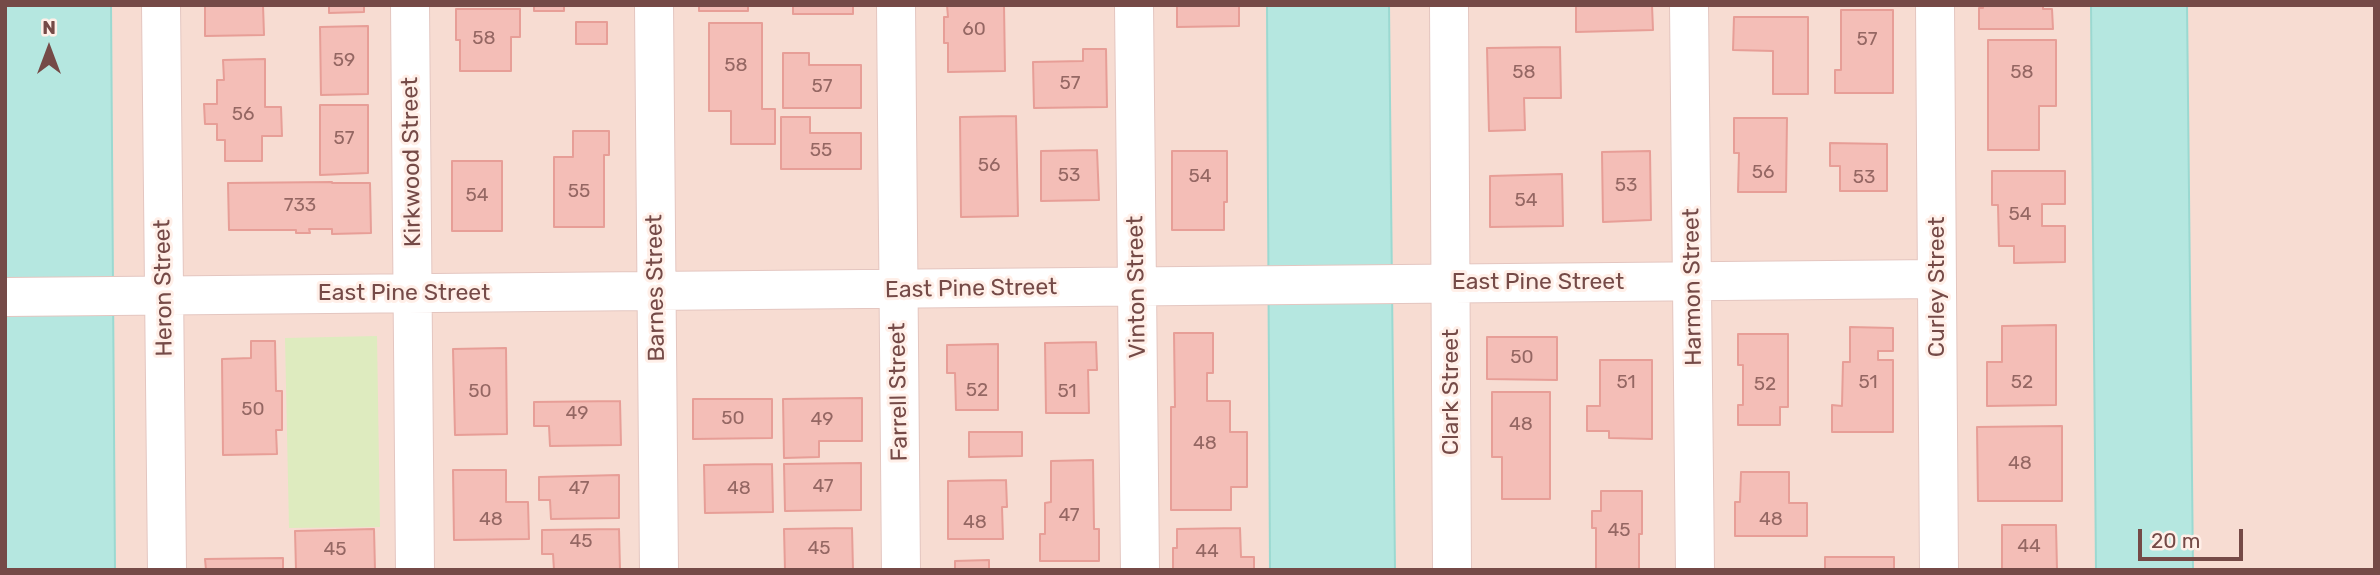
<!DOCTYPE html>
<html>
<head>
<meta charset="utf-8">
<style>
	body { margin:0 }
	#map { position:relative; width:2380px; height:575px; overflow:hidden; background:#fdeae1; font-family:Rubik,sans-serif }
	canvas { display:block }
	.frame { position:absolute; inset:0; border:7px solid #754a47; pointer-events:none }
	.north { position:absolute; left:14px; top:14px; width:70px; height:70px; -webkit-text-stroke:5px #ffefe8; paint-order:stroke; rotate:0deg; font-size:19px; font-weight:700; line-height:28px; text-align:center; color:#754a47 }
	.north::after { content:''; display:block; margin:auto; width:24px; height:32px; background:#754a47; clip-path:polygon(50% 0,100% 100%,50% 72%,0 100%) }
	.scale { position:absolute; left:2138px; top:529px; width:105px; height:32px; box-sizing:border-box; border:4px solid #754a47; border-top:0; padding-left:9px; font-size:21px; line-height:24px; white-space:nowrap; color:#754a47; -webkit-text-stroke:5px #ffefe8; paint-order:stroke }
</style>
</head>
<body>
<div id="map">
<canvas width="2380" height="575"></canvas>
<div class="frame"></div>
<div class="north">N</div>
<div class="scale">20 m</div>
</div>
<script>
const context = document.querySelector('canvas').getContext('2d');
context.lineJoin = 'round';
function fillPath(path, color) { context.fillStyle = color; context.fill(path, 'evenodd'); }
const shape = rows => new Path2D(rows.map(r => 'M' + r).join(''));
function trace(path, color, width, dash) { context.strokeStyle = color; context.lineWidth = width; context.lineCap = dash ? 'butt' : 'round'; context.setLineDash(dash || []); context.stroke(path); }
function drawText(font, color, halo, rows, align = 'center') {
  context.font = font + ' Rubik,sans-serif'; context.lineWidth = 6; context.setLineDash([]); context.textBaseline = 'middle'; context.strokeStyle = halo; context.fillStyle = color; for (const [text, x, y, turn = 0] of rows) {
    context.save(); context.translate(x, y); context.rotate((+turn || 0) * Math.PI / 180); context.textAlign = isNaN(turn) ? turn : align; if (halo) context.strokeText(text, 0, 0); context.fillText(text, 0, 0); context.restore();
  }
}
const residential = shape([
	[111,5,1267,5,1270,570,115,570],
	[1389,5,2091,5,2096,570,1395,570],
	[2187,5,2375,5,2375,570,2193,570]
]);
const green = shape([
	[377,336,380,527,289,528,285,338]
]);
const water = shape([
	[5,5,111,5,115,570,5,570,5,5],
	[1267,5,1389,5,1395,570,1270,570,1267,5],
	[2091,5,2187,5,2193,570,2096,570,2091,5]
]);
const building = shape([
	[205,5,263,5,264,35,205,36,205,5],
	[329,5,364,5,364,12,329,13,329,5],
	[534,5,564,5,564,11,534,11,534,5],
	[699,5,748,5,748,11,699,11,699,5],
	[793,5,853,5,853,14,793,14,793,5],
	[947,5,1004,5,1005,71,948,72,948,43,944,43,944,17,948,17,947,5],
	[1177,5,1239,6,1239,26,1177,27,1177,5],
	[1576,5,1652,5,1653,30,1576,32,1576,5],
	[1983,5,2043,5,2043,9,2052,9,2053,29,1979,29,1979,8,1983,8,1983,5],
	[456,9,520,9,520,37,511,37,511,71,460,71,460,40,456,40,456,9],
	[1841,10,1893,10,1893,93,1835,93,1835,70,1841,70,1841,10],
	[1734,17,1808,17,1808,94,1773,94,1773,51,1733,50,1734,17],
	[576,22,607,22,607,44,576,44,576,22],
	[709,23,762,23,762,109,775,109,775,144,731,144,731,111,709,111,709,23],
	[368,26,368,94,321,95,320,27,368,26],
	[1988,40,2056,40,2056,106,2039,106,2039,150,1988,150,1988,40],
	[1560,47,1561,98,1524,98,1525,130,1489,131,1487,48,1560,47],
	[1083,49,1106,49,1107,107,1034,108,1033,62,1083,61,1083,49],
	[783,53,809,53,809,65,861,65,861,108,783,108,783,53],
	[265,59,265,107,281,107,282,136,262,136,262,161,225,161,225,140,217,140,217,124,205,124,204,104,217,104,217,80,224,80,223,60,265,59],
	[320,105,368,105,368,173,320,175,320,105],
	[1016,116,1018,216,961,217,960,117,1016,116],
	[781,117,810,117,810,133,861,133,861,169,781,169,781,117],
	[1734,118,1787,118,1786,192,1738,192,1739,153,1734,153,1734,118],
	[573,131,609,131,609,155,604,155,604,227,554,227,554,157,573,157,573,131],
	[1830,143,1887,144,1887,191,1840,191,1840,166,1830,166,1830,143],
	[1097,150,1099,200,1041,201,1041,151,1097,150],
	[1172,151,1227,151,1227,202,1224,202,1224,230,1172,230,1172,151],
	[1650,151,1651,220,1603,222,1602,152,1650,151],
	[452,161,502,161,502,231,452,231,452,161],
	[1992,171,2065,171,2065,204,2042,204,2042,226,2065,226,2065,262,2014,263,2014,246,1999,246,1998,205,1992,205,1992,171],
	[1562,174,1563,226,1490,227,1490,176,1562,174],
	[332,182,332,183,370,183,371,233,332,234,332,229,309,229,310,233,296,233,296,230,229,230,228,183,332,182],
	[2056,325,2056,405,1987,406,1987,362,2002,362,2002,326,2056,325],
	[1850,327,1893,328,1893,351,1878,351,1878,360,1893,360,1893,432,1832,432,1832,405,1842,406,1843,362,1850,362,1850,327],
	[1174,333,1213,333,1213,373,1207,373,1207,401,1230,401,1230,432,1247,432,1247,487,1231,487,1231,510,1171,510,1171,407,1175,407,1174,333],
	[1738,334,1788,334,1788,407,1780,407,1780,425,1738,425,1738,405,1743,405,1743,365,1738,365,1738,334],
	[1487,337,1557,337,1557,380,1487,379,1487,337],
	[251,341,275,341,276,391,282,391,282,430,276,430,277,454,223,455,222,359,251,358,251,341],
	[1096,342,1097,370,1088,370,1089,413,1046,413,1045,343,1096,342],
	[998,344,998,410,956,410,955,373,947,373,947,345,998,344],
	[506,348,507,434,455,435,453,349,506,348],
	[1600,360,1652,360,1652,439,1609,438,1609,431,1587,431,1587,406,1600,406,1600,360],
	[1492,392,1550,392,1550,499,1502,499,1502,457,1492,457,1492,392],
	[862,398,862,441,819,441,819,457,784,458,783,399,862,398],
	[693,399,772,399,772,438,693,439,693,399],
	[620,401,621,445,550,446,549,426,534,426,534,402,620,401],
	[2062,426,2062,501,1978,501,1977,427,2062,426],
	[969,432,1022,432,1022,456,969,457,969,432],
	[1093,460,1094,529,1099,529,1099,561,1040,561,1040,534,1045,534,1045,503,1051,502,1051,461,1093,460],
	[861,463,861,510,785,511,784,464,861,463],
	[772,464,773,512,705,513,704,465,772,464],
	[453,470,506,470,506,502,528,502,529,539,454,540,453,470],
	[1741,472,1789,472,1789,503,1807,503,1807,536,1735,536,1735,502,1740,502,1741,472],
	[619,475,619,518,551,519,550,500,539,500,539,477,619,475],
	[1006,480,1007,507,1002,507,1003,539,948,539,948,481,1006,480],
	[1601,491,1642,491,1642,534,1639,534,1639,570,1596,570,1596,528,1592,528,1592,511,1601,511,1601,491],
	[2002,525,2056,525,2057,570,2002,570,2002,525],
	[852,528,853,570,785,570,784,529,852,528],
	[1240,528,1241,557,1254,557,1254,570,1173,570,1173,548,1177,548,1177,529,1240,528],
	[374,529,375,570,296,570,295,531,374,529],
	[619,529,620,570,554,570,553,554,542,554,542,530,619,529],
	[1825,557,1894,557,1894,570,1825,570,1825,557],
	[283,558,283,570,206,570,205,559,283,558],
	[989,560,989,570,955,570,955,561,989,560]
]);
const street = shape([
	[161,5,167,570],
	[410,5,415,570],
	[654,5,659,570],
	[896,5,901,570],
	[1134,5,1140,570],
	[1449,5,1452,570],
	[1689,5,1695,570],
	[1935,5,1939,570],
	[5,297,1937,279]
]);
const numberNames = [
	["60",974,30],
	["58",484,39],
	["57",1867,40],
	["59",344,61],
	["58",736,66],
	["58",1524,73],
	["58",2022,73],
	["57",1070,84],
	["57",822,87],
	["56",243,115],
	["57",344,139],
	["55",821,151],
	["56",989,166],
	["56",1763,173],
	["53",1069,176],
	["54",1200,177],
	["53",1864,178],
	["53",1626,186],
	["55",579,192],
	["54",477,196],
	["54",1526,201],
	["733",300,206],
	["54",2020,215],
	["50",1522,358],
	["51",1626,383],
	["51",1868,383],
	["52",2022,383],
	["52",1765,385],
	["52",977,391],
	["50",480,392],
	["51",1067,392],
	["50",253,410],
	["49",577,414],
	["50",733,419],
	["49",822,420],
	["48",1521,425],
	["48",1205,444],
	["48",2020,464],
	["47",823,487],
	["47",579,489],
	["48",739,489],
	["47",1069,516],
	["48",491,520],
	["48",1771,520],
	["48",975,523],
	["45",1619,531],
	["45",581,542],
	["44",2029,547],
	["45",819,549],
	["45",335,550],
	["44",1207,552]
];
const streetNames = [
	["Kirkwood Street",412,162,-91],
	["East Pine Street",1538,282],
	["Vinton Street",1137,287,-91],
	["Harmon Street",1693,287,-91],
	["Curley Street",1937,287,-90],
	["Heron Street",164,288,-91],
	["Barnes Street",656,288,-91],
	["East Pine Street",971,289,-1],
	["East Pine Street",404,293],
	["Farrell Street",899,392,-91],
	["Clark Street",1451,392,-90]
];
fillPath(residential, '#f7dcd2');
fillPath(green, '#deebbf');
fillPath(water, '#b5e7e0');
trace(water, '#9bd9d1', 2);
fillPath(building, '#f4beb7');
trace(building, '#e79e97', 2);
trace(street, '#e4c6c0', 40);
trace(street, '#fff', 38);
drawText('19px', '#956763', null, numberNames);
drawText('23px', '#754a47', '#ffefe8', streetNames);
</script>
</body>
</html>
